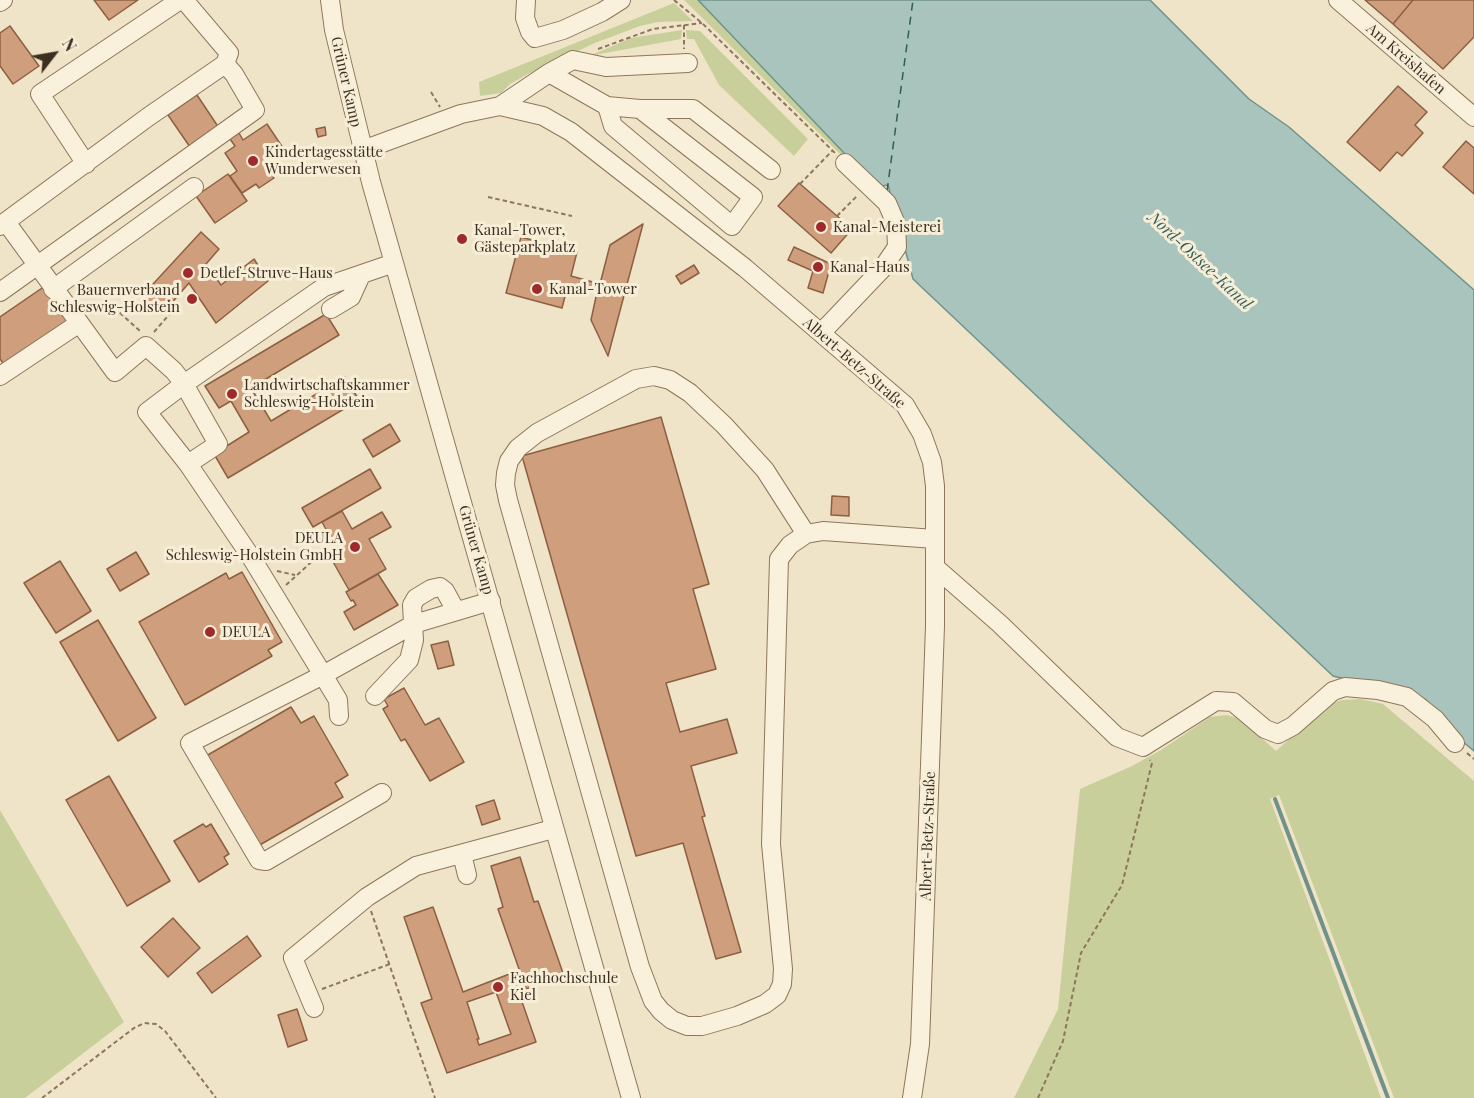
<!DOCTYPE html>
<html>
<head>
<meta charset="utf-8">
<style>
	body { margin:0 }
	#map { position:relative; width:1474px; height:1098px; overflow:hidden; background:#f0e4c8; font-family:"Playfair Display",serif }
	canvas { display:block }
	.north { position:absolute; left:24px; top:24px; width:60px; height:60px; -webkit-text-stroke:4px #f7eed8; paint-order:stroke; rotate:59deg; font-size:16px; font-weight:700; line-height:24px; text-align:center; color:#3d2e20 }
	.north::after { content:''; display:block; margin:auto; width:21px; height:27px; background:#3d2e20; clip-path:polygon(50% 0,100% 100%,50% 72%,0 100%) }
</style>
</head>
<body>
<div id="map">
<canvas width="1474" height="1098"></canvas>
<div class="north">N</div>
</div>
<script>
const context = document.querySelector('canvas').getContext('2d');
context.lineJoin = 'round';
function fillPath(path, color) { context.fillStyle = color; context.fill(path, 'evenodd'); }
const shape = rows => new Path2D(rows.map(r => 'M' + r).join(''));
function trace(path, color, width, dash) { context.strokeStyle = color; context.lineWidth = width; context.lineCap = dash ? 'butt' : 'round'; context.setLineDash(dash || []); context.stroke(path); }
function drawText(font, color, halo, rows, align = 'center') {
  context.font = font + ' "Playfair Display",serif'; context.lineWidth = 6; context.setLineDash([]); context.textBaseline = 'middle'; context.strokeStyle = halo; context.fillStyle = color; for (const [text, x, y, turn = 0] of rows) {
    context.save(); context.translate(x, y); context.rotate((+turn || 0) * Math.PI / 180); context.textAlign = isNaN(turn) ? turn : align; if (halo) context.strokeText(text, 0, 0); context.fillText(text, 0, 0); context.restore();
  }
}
const green = shape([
	[684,0,698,0,844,153,841,155],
	[674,3,693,21,658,22,640,26,595,43,526,75,510,84,501,93,480,96,479,82],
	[682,30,681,39,589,56,631,38],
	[686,30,700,31,808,139,794,156,719,85,694,39,687,39],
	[1361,699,1383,704,1474,781,1474,1098,1394,1098,1279,795,1270,799,1381,1098,1014,1098,1058,1009,1080,789,1132,766,1161,750,1210,717,1226,715,1239,718,1276,751,1326,706,1341,700],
	[0,810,124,1022,25,1098,0,1098]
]);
const water = shape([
	[698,0,1150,0,1249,99,1289,127,1474,290,1474,751,1462,741,1425,699,1333,676,913,279,888,185,882,186,844,153,698,0]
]);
const stream = shape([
	[1275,799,1388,1098]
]);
const ferry = shape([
	[887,191,913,0]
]);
const building = shape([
	[94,0,138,0,109,20,94,0],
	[1365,0,1413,0,1393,24,1365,0],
	[1413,0,1474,0,1474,37,1443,69,1393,24,1413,0],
	[10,26,39,66,13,84,0,66,0,33,10,26],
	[1398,86,1427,112,1415,125,1423,133,1402,156,1397,152,1380,171,1347,142,1398,86],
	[197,95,219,128,190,147,168,115,197,95],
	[267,124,283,148,263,162,274,178,259,188,256,184,242,193,230,176,237,171,225,153,235,146,230,139,239,133,243,140,267,124],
	[325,127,326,135,318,137,316,129,325,127],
	[1466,141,1474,148,1474,194,1443,167,1466,141],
	[228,174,247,201,215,223,196,196,228,174],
	[799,183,852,229,831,253,778,206,799,183],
	[643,224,608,356,591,320,597,292,568,285,562,308,506,293,521,237,577,252,571,276,600,284,610,245,643,224],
	[201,232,219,249,206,264,221,285,254,259,268,281,216,323,189,283,162,314,142,296,201,232],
	[794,247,831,264,823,293,808,288,813,271,788,260,794,247],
	[694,265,699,273,681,284,676,276,694,265],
	[45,286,70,322,5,366,0,359,0,317,45,286],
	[326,314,339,335,251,388,271,421,345,377,359,400,228,478,214,454,249,432,231,401,219,408,205,386,326,314],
	[661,417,709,584,693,589,716,669,666,683,680,732,727,719,737,753,691,766,705,816,702,817,741,952,716,959,683,843,636,856,522,456,661,417],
	[390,424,400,441,373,457,363,440,390,424],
	[370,469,381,488,313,527,302,508,370,469],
	[832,496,849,497,849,516,831,515,832,496],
	[342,511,352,529,382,512,391,527,369,539,386,569,349,590,332,560,340,555,322,522,342,511],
	[136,552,149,574,120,591,107,569,136,552],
	[60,561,91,611,56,633,24,583,60,561],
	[242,572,282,642,268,650,272,656,185,705,139,622,226,573,229,579,242,572],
	[378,574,398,605,354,630,344,612,356,605,353,600,351,601,346,592,378,574],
	[98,620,156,718,118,741,60,642,98,620],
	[448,641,454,665,438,669,431,645,448,641],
	[404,688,425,725,439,718,464,762,430,781,405,739,401,741,383,709,388,706,384,699,404,688],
	[291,707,301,723,314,716,348,775,335,783,343,797,258,846,206,756,291,707],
	[109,776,170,881,127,906,66,800,109,776],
	[494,800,500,819,482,825,476,806,494,800],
	[203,824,206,827,211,824,229,854,224,857,228,864,199,882,174,841,203,824],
	[520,857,534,902,538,901,564,976,526,989,498,909,503,907,491,866,520,857],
	[433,907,463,992,512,973,536,1042,447,1073,421,1003,432,999,404,917,433,907],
	[496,992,511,1034,479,1045,477,1039,479,1039,467,1002,496,992],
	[173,918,200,948,168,977,141,947,173,918],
	[247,936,261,956,212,993,197,973,247,936],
	[297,1009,307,1040,288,1047,278,1015,297,1009]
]);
const path = shape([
	[674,0,702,23,835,153],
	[684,25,684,49],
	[598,49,653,29,702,23],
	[431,92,440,107],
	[800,184,832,151],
	[488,197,572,216],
	[837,216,858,195],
	[90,314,108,302,141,332],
	[154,332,174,309],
	[277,571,295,575],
	[286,585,318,556],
	[1467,753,1474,759],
	[371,911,435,1098],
	[322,989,390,964],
	[42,1098,134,1028,144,1023,156,1024,165,1031,216,1098],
	[1038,1098,1063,1041,1081,953,1122,885,1152,763,1150,760]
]);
const minor = shape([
	[330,0,334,30,371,182,631,1098],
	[526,0,525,18,530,32,535,38,563,30,602,12,621,0],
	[1338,0,1474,117],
	[0,2,3,0],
	[549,73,607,106,613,126,732,226,753,197,640,109],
	[500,106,549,73,573,60,606,67,688,63],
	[607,106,640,109,693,109,771,170],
	[363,150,461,114,500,106,543,116,571,132,745,268,905,405,922,434,932,462,935,486,935,626,920,1044,912,1098],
	[86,164,40,94,180,0],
	[6,222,115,372,146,346,174,371,184,384,218,444,188,464],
	[0,226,148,117,225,64,229,53,184,0],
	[394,263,324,287,184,384,147,412,188,464,251,557,323,675,414,624,491,601],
	[53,289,194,187],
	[0,292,255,110,234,74,225,64],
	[331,309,351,297,361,275],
	[821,333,882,269,897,247,896,224,887,203,845,163],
	[0,376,78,324],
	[806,534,765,470,724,425,690,393,670,380,654,376,636,379,537,433,518,448,509,461,506,473,505,485,508,500,640,967,653,1001,661,1011,672,1020,687,1026,702,1026,737,1016,765,1004,777,995,782,984,783,969,771,844,779,559,790,545,806,534,823,531,935,539],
	[936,568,1000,624,1117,737,1143,747,1216,701,1233,702,1265,729,1278,734,1293,726,1333,691,1345,687,1378,690,1407,697,1435,719,1455,743],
	[375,696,409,660,414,640,412,605,416,598,431,589,440,587,445,591,456,611],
	[339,716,338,700,323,675,190,743,259,860,266,861,382,793],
	[462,854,467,875],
	[314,1008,293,958,367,897,416,866,553,829]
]);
const markers = [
	[253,161,6,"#9e2a2b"],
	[821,227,6,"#9e2a2b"],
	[462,239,6,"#9e2a2b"],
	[818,267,6,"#9e2a2b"],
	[188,273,6,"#9e2a2b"],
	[537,289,6,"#9e2a2b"],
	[192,299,6,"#9e2a2b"],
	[232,394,6,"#9e2a2b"],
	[355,547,6,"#9e2a2b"],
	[210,632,6,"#9e2a2b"],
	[498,987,6,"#9e2a2b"]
];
const streetNames = [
	["Am Kreishafen",1406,59,41],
	["Grüner Kamp",346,82,77],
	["Albert-Betz-Straße",854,363,41],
	["Grüner Kamp",476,550,74],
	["Albert-Betz-Straße",928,836,-88]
];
const poiNames = [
	["Kindertagesstätte",265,152],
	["Wunderwesen",265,169],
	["Kanal-Meisterei",833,227],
	["Kanal-Tower,",474,230],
	["Gästeparkplatz",474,247],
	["Kanal-Haus",830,267],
	["Detlef-Struve-Haus",200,273],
	["Kanal-Tower",549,289],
	["Bauernverband",180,290,"right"],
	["Schleswig-Holstein",180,307,"right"],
	["Landwirtschaftskammer",244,385],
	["Schleswig-Holstein",244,402],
	["DEULA",343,538,"right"],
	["Schleswig-Holstein GmbH",343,555,"right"],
	["DEULA",222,632],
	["Fachhochschule",510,978],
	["Kiel",510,995]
];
const waterNames = [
	["Nord-Ostsee-Kanal",1200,261,43]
];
fillPath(green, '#c9cf9b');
fillPath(water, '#a9c4bc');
trace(water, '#6f938a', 1.5);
trace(stream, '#6f938a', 4);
trace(ferry, '#2f5d5a', 1.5, [8, 6]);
fillPath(building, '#cf9f7d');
trace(building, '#8d5f41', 1.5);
trace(minor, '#8d765c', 20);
trace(path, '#8d765c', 2, [4.5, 3]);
trace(minor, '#faf1dc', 18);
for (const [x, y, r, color] of markers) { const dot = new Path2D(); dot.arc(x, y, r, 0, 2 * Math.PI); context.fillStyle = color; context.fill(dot); trace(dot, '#f7eed8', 2); }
drawText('15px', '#3d2e20', '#f7eed8', streetNames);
drawText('15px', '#3d2e20', '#f7eed8', poiNames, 'left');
drawText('italic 16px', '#2f5d5a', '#f7eed8', waterNames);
</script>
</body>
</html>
